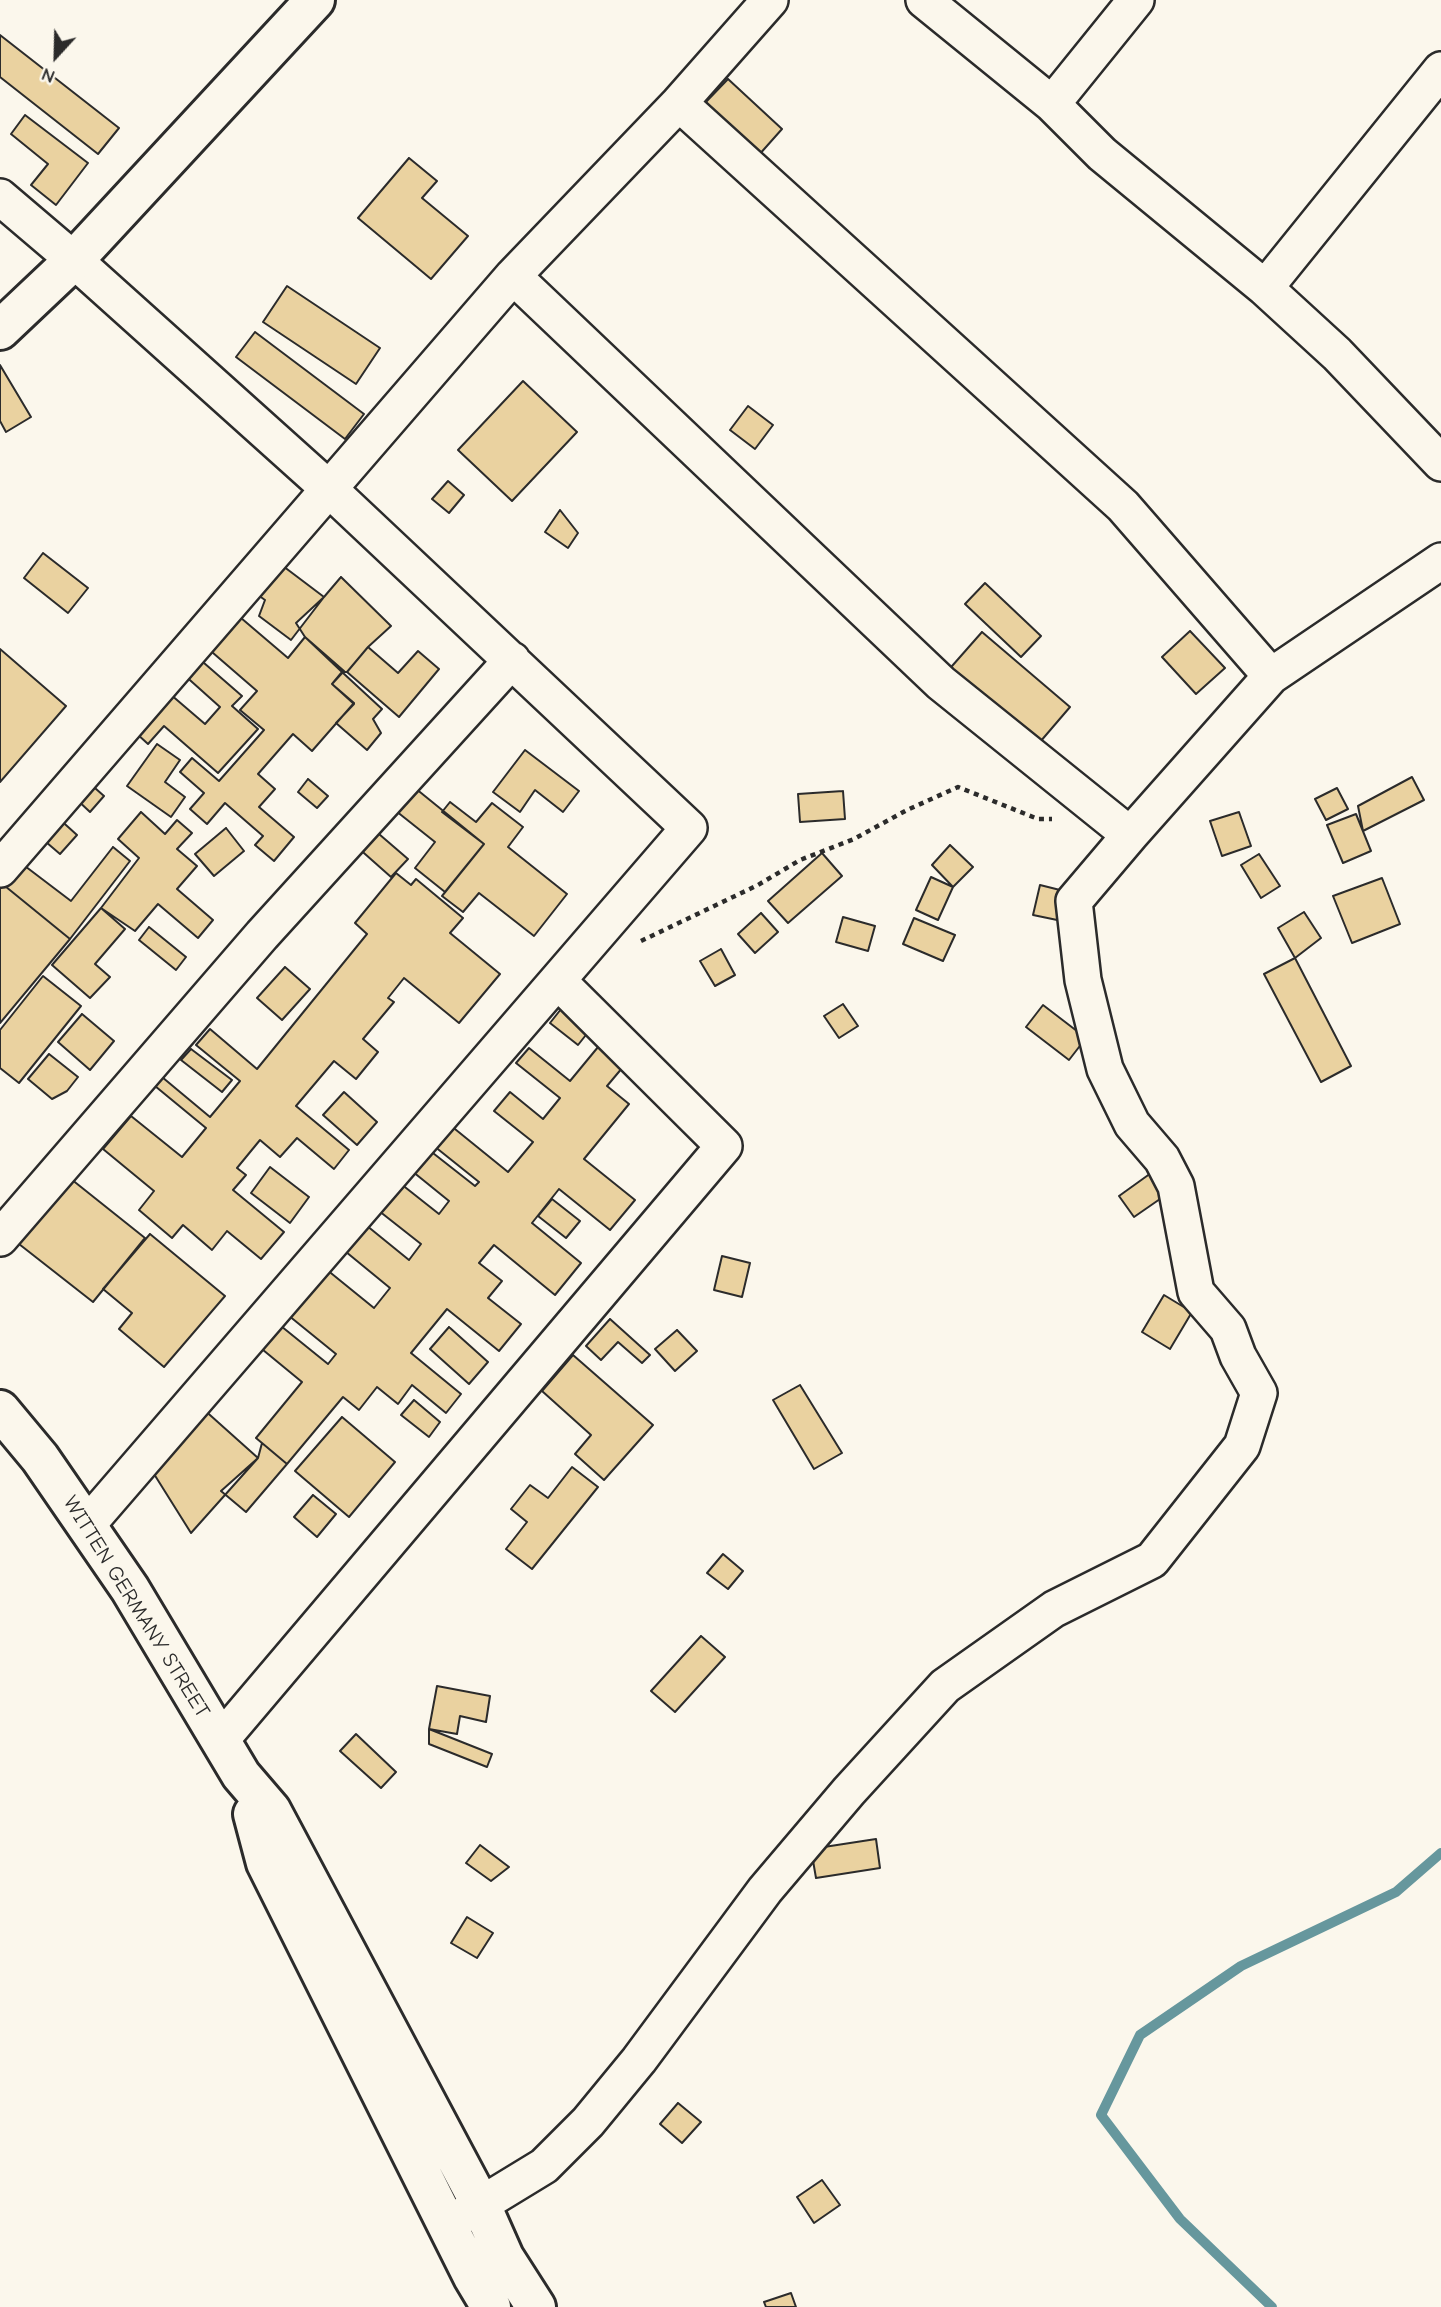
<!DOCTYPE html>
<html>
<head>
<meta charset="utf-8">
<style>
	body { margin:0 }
	#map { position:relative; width:1441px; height:2307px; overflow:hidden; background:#fbf7ec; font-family:"Comic Neue",sans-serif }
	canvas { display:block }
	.north { position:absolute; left:21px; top:21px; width:70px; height:70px; -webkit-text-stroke:5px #fbf7ec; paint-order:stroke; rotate:202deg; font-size:19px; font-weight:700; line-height:28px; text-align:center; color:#2b2b2b }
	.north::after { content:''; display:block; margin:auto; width:24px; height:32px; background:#2b2b2b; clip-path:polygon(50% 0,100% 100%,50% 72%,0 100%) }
</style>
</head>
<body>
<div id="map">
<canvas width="1441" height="2307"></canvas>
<div class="north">N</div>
</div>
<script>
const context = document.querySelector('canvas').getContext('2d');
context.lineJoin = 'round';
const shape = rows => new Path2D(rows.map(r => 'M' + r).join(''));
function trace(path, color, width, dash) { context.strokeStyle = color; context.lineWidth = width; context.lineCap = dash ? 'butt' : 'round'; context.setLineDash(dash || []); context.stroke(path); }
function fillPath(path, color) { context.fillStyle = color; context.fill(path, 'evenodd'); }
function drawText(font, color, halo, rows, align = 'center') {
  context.font = font + ' "Comic Neue",sans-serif'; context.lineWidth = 5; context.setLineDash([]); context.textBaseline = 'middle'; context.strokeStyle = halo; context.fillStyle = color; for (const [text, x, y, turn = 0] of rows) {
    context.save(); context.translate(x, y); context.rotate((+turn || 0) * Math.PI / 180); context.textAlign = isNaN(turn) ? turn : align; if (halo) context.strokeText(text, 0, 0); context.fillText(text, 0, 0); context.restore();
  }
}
const stream = shape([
	[1272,2307,1180,2219,1101,2115,1140,2035,1241,1966,1396,1892,1441,1853]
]);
const building = shape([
	[0,35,119,128,98,154,0,77,0,35],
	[728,79,782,129,758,156,703,105,728,79],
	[25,115,88,163,56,205,31,185,48,164,11,134,25,115],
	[409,158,437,181,422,198,468,236,431,279,358,218,409,158],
	[287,286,380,348,356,384,263,322,287,286],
	[255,332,364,414,345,439,236,357,255,332],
	[0,365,31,417,6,432,0,421,0,365],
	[523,381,577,432,512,501,458,450,523,381],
	[748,406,773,425,755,449,730,430,748,406],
	[448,481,464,495,449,513,432,499,448,481],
	[560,510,578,533,568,548,545,532,560,510],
	[43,553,88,588,68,613,24,578,43,553],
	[275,560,324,597,291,640,259,616,265,600,251,590,275,560],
	[341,577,391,626,368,647,347,672,342,672,305,637,296,623,324,597,341,577],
	[985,583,1041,636,1021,657,965,604,985,583],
	[234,612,288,658,305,637,344,671,332,684,354,703,312,751,293,734,258,774,275,789,259,807,294,837,274,861,255,845,263,836,225,803,207,824,190,809,204,793,180,772,192,758,219,781,264,730,240,710,257,691,205,646,234,612],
	[1190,631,1225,668,1196,694,1162,657,1190,631],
	[982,632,1070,707,1034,749,945,674,982,632],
	[368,647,398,673,418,651,439,669,399,717,347,672,368,647],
	[0,649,66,706,0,782,0,649],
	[196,656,242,696,232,706,258,729,218,773,164,726,148,744,136,733,170,694,205,724,220,707,182,673,196,656],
	[342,672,382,709,373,719,381,733,367,750,336,723,354,704,332,684,342,672],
	[157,744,180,760,165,782,185,797,171,817,127,786,157,744],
	[525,750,579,791,563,812,535,790,520,812,493,792,525,750],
	[1412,777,1424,800,1363,831,1358,806,1412,777],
	[308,779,328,796,317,808,298,792,308,779],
	[87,781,104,796,90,812,73,796,87,781],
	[415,788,484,844,445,892,415,868,435,842,396,811,415,788],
	[1337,788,1348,809,1326,820,1315,799,1337,788],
	[843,791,845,819,800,822,798,794,843,791],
	[450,802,476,822,492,803,523,827,508,847,567,894,534,936,479,893,463,912,442,896,484,844,442,812,450,802],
	[141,812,165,834,177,820,192,833,177,849,197,866,177,889,213,920,198,938,158,904,135,931,101,908,139,858,118,839,141,812],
	[1239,812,1251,846,1222,856,1210,821,1239,812],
	[1356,814,1371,851,1343,863,1327,825,1356,814],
	[56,816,77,835,60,854,39,836,56,816],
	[226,828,244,851,214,876,195,854,226,828],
	[372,828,408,859,391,877,356,846,372,828],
	[950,845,973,867,953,887,932,865,950,845],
	[113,847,130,861,70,939,0,882,17,860,71,901,113,847],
	[822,853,842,876,788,923,768,901,822,853],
	[1259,854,1280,886,1261,898,1241,865,1259,854],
	[396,873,411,885,416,879,463,918,450,933,500,974,459,1023,404,978,388,998,394,1002,363,1039,378,1052,356,1079,334,1061,296,1106,349,1150,334,1169,297,1138,280,1157,260,1140,237,1168,246,1175,233,1190,284,1232,261,1259,227,1231,212,1250,183,1225,172,1238,139,1210,154,1191,103,1149,131,1116,182,1157,206,1128,155,1086,162,1077,210,1117,240,1081,196,1045,210,1029,257,1069,367,934,355,923,396,873],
	[931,877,953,887,938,920,916,910,931,877],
	[1382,878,1400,924,1352,943,1333,896,1382,878],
	[0,882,70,939,0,1023,0,882],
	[1040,885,1068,892,1062,921,1033,915,1040,885],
	[101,908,125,929,95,964,110,977,90,998,52,965,101,908],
	[1304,912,1321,938,1295,958,1278,928,1304,912],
	[761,913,778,932,755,953,738,934,761,913],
	[843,917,875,926,868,951,836,942,843,917],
	[914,918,955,935,943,961,903,944,914,918],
	[149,927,186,957,176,970,139,940,149,927],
	[721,949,735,975,715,986,700,961,721,949],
	[1295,958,1351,1066,1321,1082,1264,974,1295,958],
	[285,967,310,989,282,1020,257,998,285,967],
	[43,976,81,1006,19,1083,0,1068,0,1030,43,976],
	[565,1004,593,1026,578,1045,550,1023,565,1004],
	[843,1004,858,1026,839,1038,824,1016,843,1004],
	[1043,1005,1086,1038,1069,1060,1026,1027,1043,1005],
	[82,1014,114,1041,90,1070,58,1042,82,1014],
	[603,1041,628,1061,607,1086,629,1104,584,1159,635,1200,610,1230,559,1189,532,1223,581,1263,555,1295,494,1245,479,1263,502,1281,488,1298,521,1324,499,1351,447,1309,411,1353,461,1394,446,1413,412,1385,398,1404,377,1387,359,1410,343,1397,287,1464,256,1438,302,1382,257,1345,276,1322,328,1364,336,1354,283,1311,321,1265,374,1308,390,1288,340,1247,361,1221,409,1260,421,1244,374,1207,396,1180,439,1214,449,1201,407,1167,424,1146,475,1186,479,1182,434,1146,450,1125,508,1172,533,1142,494,1111,510,1092,543,1119,560,1098,516,1063,529,1048,570,1081,603,1041],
	[191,1049,232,1080,222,1092,181,1060,191,1049],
	[49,1054,78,1077,67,1091,52,1099,28,1079,49,1054],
	[344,1092,377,1122,357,1145,323,1115,344,1092],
	[270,1167,309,1197,290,1223,251,1193,270,1167],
	[1158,1168,1173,1190,1134,1217,1119,1196,1158,1168],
	[71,1179,145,1238,93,1302,19,1244,71,1179],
	[552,1199,580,1221,566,1238,538,1216,552,1199],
	[150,1234,225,1296,164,1367,119,1329,132,1313,103,1289,150,1234],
	[722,1256,750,1263,742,1297,714,1290,722,1256],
	[1164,1295,1192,1312,1170,1349,1142,1332,1164,1295],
	[610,1319,650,1355,642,1363,618,1342,601,1360,586,1346,610,1319],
	[449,1327,488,1362,469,1384,430,1349,449,1327],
	[677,1330,697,1351,675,1371,655,1349,677,1330],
	[573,1355,653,1425,604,1480,575,1454,591,1435,542,1391,573,1355],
	[800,1385,842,1453,814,1469,773,1400,800,1385],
	[414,1400,440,1422,429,1437,401,1415,414,1400],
	[201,1407,258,1458,191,1533,149,1466,201,1407],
	[342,1417,395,1462,349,1517,295,1471,342,1417],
	[262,1443,287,1464,246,1512,221,1491,258,1458,262,1443],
	[572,1467,598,1487,532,1569,506,1549,527,1522,511,1509,530,1485,548,1498,572,1467],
	[313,1495,336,1514,317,1537,294,1517,313,1495],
	[723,1554,743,1571,728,1589,707,1573,723,1554],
	[701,1636,725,1657,675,1712,651,1691,701,1636],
	[437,1686,490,1696,486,1722,460,1716,457,1734,429,1729,437,1686],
	[429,1729,492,1754,487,1767,429,1744,429,1729],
	[356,1734,396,1772,381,1788,340,1751,356,1734],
	[876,1839,880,1868,816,1878,811,1849,876,1839],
	[480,1845,509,1867,491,1881,466,1863,480,1845],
	[467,1917,493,1933,477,1958,451,1943,467,1917],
	[678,2103,701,2122,682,2143,660,2124,678,2103],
	[822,2180,840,2205,814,2223,797,2197,822,2180],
	[791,2293,796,2307,766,2307,764,2302,791,2293]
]);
const path = shape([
	[641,941,758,885,800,860,854,839,907,810,958,787,1038,819,1052,819]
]);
const street = shape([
	[770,0,679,103,1123,506,1271,676,1441,561],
	[924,0,1052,104,1102,154,1265,288],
	[1441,70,1265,288,1337,354,1441,463],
	[1052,104,1136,0],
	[0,197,74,260,329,489,689,828,87,1525],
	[1130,835,1271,676],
	[0,869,513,276,679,103],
	[0,1238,262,935,512,660],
	[220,1741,724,1146,558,981],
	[457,2219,544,2166,588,2122,639,2060,765,1890,849,1791,945,1686,1054,1609,1152,1560,1242,1446,1259,1393,1238,1356,1228,1329,1196,1292,1176,1186,1162,1159,1132,1124,1105,1069,1083,980,1074,901,1130,835,941,683,513,276]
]);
const secondary = shape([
	[0,330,74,260,315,0],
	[0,1410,40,1458,130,1589,241,1775,271,1810,481,2205,504,2257,536,2307],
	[253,1814,266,1863,473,2277,491,2307]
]);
const streetNames = [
	["WITTEN GERMANY STREET",136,1607,58]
];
trace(stream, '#66979d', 10);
fillPath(building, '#ead2a0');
trace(building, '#2b2b2b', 2);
trace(street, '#2b2b2b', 40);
trace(secondary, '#2b2b2b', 44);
trace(path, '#2b2b2b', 4.5, [5, 5]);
trace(street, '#fbf7ec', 35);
trace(secondary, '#fbf7ec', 38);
drawText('21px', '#2b2b2b', '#fbf7ec', streetNames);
</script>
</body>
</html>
